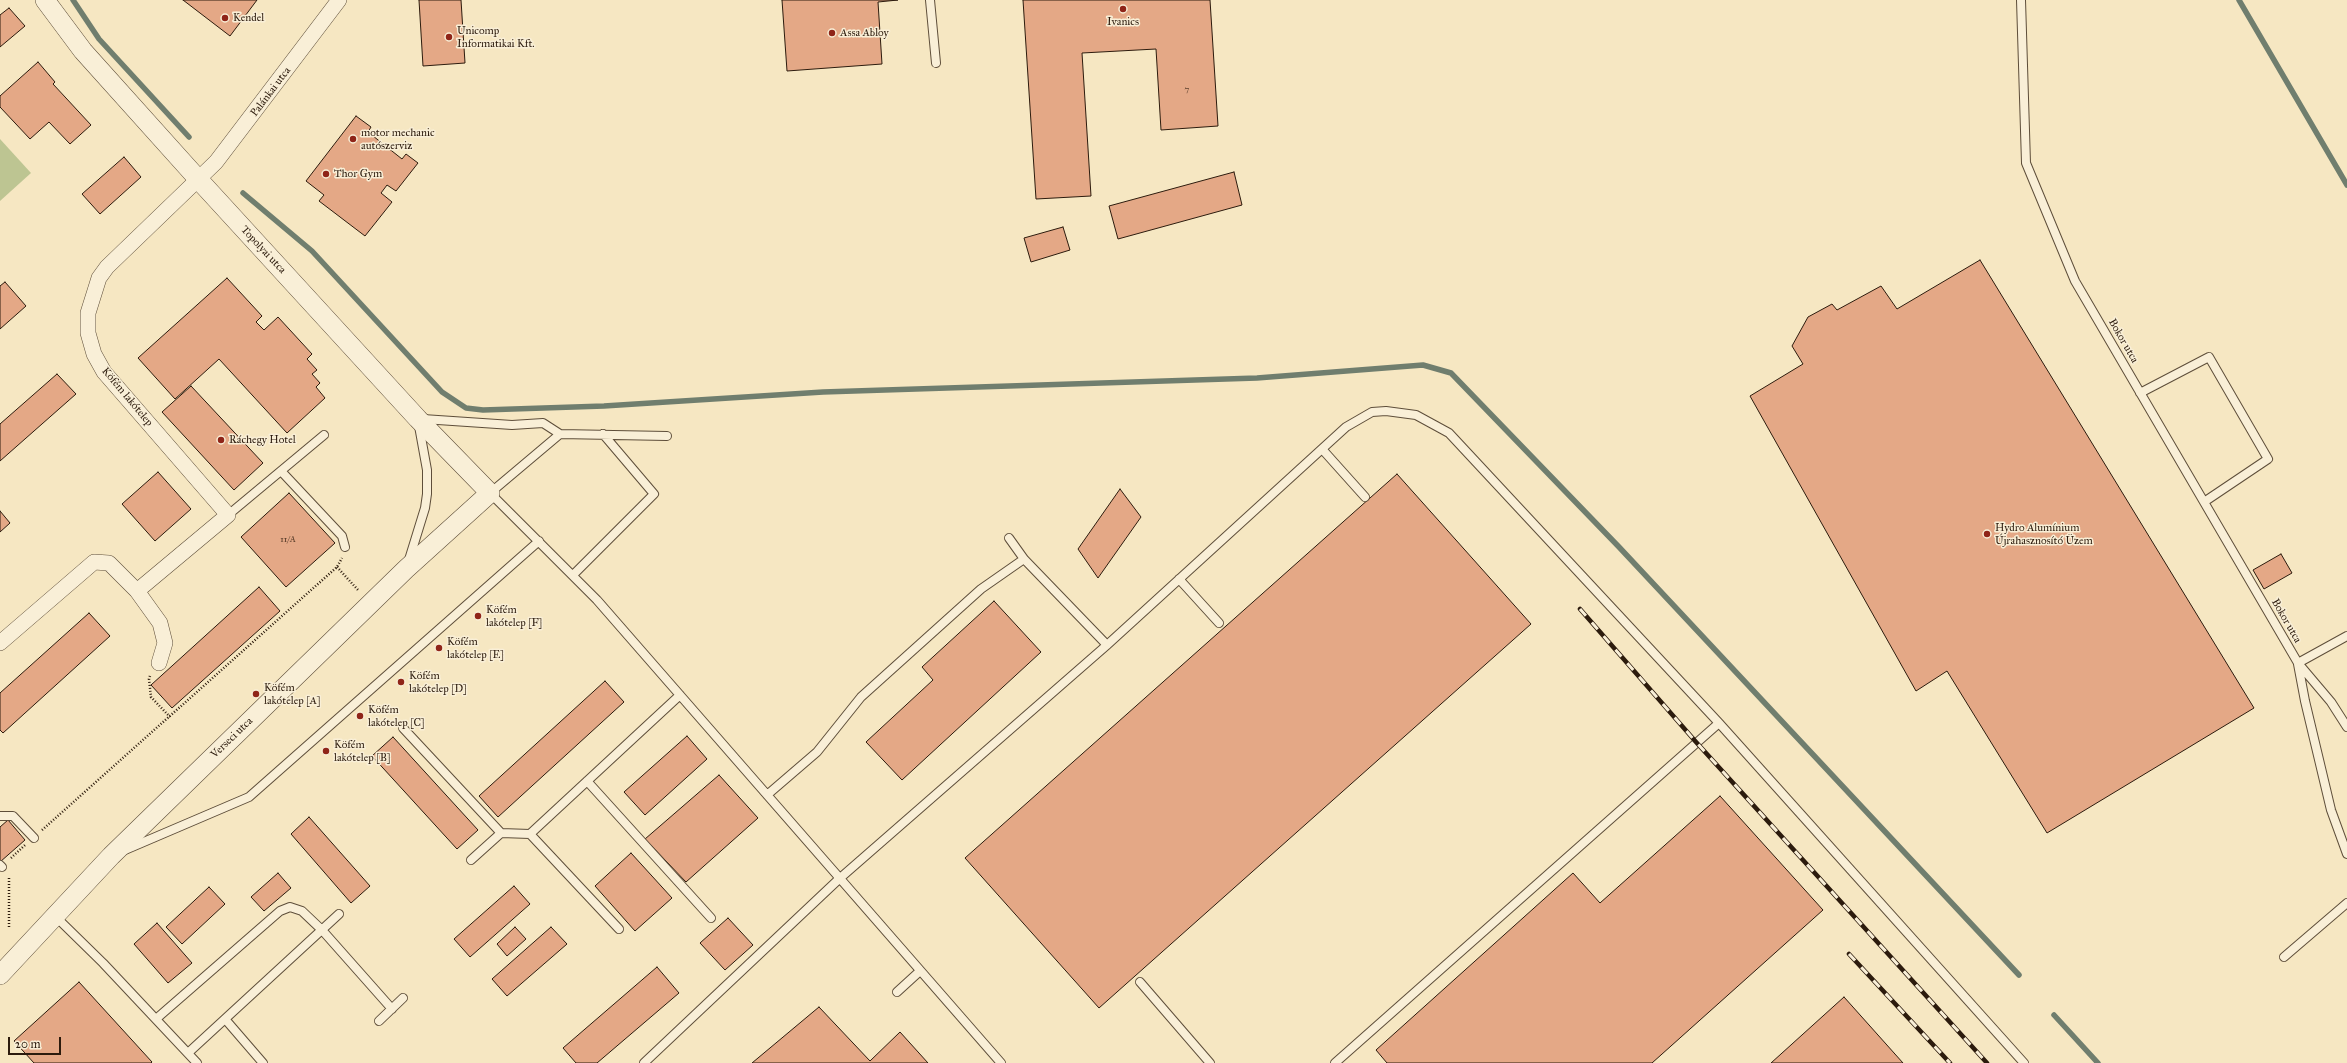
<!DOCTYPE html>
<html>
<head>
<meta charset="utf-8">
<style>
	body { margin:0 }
	#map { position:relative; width:2347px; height:1063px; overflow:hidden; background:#f6e7c2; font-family:"IM FELL Great Primer",serif }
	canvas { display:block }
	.scale { position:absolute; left:8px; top:1037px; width:53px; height:18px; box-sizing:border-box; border:2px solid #2c1b0d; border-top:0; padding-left:5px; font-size:12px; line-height:14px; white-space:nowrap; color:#2c1b0d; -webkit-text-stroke:3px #f9efd7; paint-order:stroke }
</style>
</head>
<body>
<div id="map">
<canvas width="2347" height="1063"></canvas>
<div class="scale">20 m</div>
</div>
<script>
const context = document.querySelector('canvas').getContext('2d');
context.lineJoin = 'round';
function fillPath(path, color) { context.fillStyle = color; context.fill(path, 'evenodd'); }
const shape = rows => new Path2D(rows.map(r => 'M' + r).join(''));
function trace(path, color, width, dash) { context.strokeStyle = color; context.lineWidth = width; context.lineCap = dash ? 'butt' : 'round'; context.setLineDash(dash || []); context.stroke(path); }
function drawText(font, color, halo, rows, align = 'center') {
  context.font = font + ' "IM FELL Great Primer",serif'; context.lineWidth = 3; context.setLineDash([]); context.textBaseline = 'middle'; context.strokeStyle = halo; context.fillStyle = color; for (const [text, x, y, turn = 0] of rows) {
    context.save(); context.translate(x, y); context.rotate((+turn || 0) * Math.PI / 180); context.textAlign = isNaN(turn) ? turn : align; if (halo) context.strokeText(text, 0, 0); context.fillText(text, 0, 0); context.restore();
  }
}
const green = shape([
	[0,139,31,173,0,201]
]);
const stream = shape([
	[73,0,99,39,189,137],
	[2239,0,2347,185],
	[243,193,312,251,442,392,466,408,483,410,604,406,823,392,1257,378,1423,365,1451,373,1619,547,2019,975],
	[2054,1015,2098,1063]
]);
const building = shape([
	[183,0,257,0,230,36,183,0],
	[419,0,461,0,465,63,423,66,419,0],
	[782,0,898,0,878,2,882,64,787,71,782,0],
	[1023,0,1210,0,1218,126,1161,130,1156,49,1082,53,1091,196,1036,199,1023,0],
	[9,8,25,26,0,47,0,15,9,8],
	[38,62,55,82,53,84,91,125,70,144,49,122,30,139,0,107,0,96,38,62],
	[356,116,371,127,368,132,402,159,406,154,418,163,396,191,387,185,381,193,392,202,365,236,319,201,324,195,306,181,356,116],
	[124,157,141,177,100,214,82,194,124,157],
	[1234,172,1242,205,1118,239,1109,206,1234,172],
	[1063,227,1070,250,1031,262,1024,238,1063,227],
	[1980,260,2254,708,2047,833,1947,671,1916,691,1750,396,1803,364,1792,346,1808,317,1832,304,1837,310,1881,286,1897,309,1980,260],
	[227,278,262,316,256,322,264,330,278,317,312,354,307,359,317,370,312,374,320,383,316,387,325,398,287,433,219,359,175,399,138,358,227,278],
	[5,282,26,306,0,329,0,286,5,282],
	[57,374,76,394,0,461,0,424,57,374],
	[191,386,263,463,234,490,162,412,191,386],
	[158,472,191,509,155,541,122,504,158,472],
	[1397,474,1531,624,1099,1008,965,858,1397,474],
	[1120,489,1141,517,1098,578,1078,549,1120,489],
	[289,493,335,543,286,587,241,537,289,493],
	[0,511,10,523,0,532,0,511],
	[2281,554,2292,573,2264,589,2253,570,2281,554],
	[259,587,280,611,172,708,151,685,259,587],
	[994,601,1041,652,902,780,866,742,933,680,922,667,994,601],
	[89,613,110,636,3,733,0,730,0,693,89,613],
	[605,681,624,702,498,817,479,796,605,681],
	[687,736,707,759,645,815,624,792,687,736],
	[393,737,478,830,457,849,372,756,393,737],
	[719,775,758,818,686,882,645,839,719,775],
	[1720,796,1823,910,1652,1063,1387,1063,1376,1050,1573,873,1600,903,1720,796],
	[309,817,370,886,351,903,291,834,309,817],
	[8,820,25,840,0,862,0,827,8,820],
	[631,853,672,898,635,931,595,886,631,853],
	[278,873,291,888,264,911,251,897,278,873],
	[514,886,530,904,470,957,454,939,514,886],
	[209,887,225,904,182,944,166,927,209,887],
	[728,918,753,945,725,970,700,943,728,918],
	[157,923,192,963,168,983,134,944,157,923],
	[515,927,526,939,507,956,497,944,515,927],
	[551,927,567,944,507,996,492,979,551,927],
	[657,967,679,993,597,1063,576,1063,563,1048,657,967],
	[79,982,152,1062,151,1063,34,1063,14,1041,79,982],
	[1844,997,1903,1063,1771,1063,1844,997],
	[819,1007,870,1061,900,1032,928,1063,752,1063,819,1007]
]);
const path = shape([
	[337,567,358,590],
	[150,676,149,679,151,697,170,717],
	[42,830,337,567,342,558],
	[11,858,25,845],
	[9,878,9,927]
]);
const service = shape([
	[930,0,936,63],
	[2021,0,2026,163,2075,281,2298,663,2331,702,2347,727],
	[2140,393,2209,357,2268,459,2204,502],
	[423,419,512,425,543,423,560,434],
	[667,436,560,434,490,493,597,600,1001,1063],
	[1322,449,1365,497],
	[281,471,342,536,345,547],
	[228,515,324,435],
	[1009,538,1024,559,1107,645],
	[408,563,425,508,427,494,427,470,419,426],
	[573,575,654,494,603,434],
	[1179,579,1219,623],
	[2298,663,2347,636],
	[2298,664,2305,701,2331,810,2347,854],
	[403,728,501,833],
	[587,781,711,918],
	[767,795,817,752,861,697,981,589,1024,559],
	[0,816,13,816,34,838],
	[530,834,619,929],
	[125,850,249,797,539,541],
	[471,860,501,833,530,834,680,695],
	[0,865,2,867],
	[55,916,103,963,197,1063],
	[2284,957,2347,903],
	[1140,982,1210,1063],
	[897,992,920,971],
	[156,1019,280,911,290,907,302,911,322,930,392,1009],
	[225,1019,263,1063],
	[379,1021,403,998],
	[188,1053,339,914],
	[644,1063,839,879,1107,645,1346,427,1372,412,1386,411,1416,415,1449,433,1719,723,2024,1063],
	[1335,1063,1719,723]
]);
const minor = shape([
	[137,591,160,623,165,643,159,663],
	[0,643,94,562,109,563,137,591,228,515,104,372,94,354,88,333,88,313,99,278,107,267,216,162,339,0]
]);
const tertiary = shape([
	[0,975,111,856,406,569,490,493,418,419,198,179,83,51,45,0]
]);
const rail = shape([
	[1580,609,1696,742,1987,1063],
	[1849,954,1950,1063]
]);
const markers = [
	[1123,9,4,"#8f2418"],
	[225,18,4,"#8f2418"],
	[832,33,4,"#8f2418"],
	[449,37,4,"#8f2418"],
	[353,139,4,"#8f2418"],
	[326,174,4,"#8f2418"],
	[221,440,4,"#8f2418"],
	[1987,534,4,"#8f2418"],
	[478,616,4,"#8f2418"],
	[439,648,4,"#8f2418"],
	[401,682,4,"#8f2418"],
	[256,694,4,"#8f2418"],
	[360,716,4,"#8f2418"],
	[326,751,4,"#8f2418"]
];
const numberNames = [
	["7",1187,90],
	["11/A",288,540]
];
const poiNames = [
	["Kendel",233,18],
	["Ivanics",1123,22,"center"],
	["Unicomp",457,31],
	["Informatikai Kft.",457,44],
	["Assa Abloy",840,33],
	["motor mechanic",361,133],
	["autószerviz",361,146],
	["Thor Gym",334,174],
	["Ráchegy Hotel",229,440],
	["Hydro Alumínium",1995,528],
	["Újrahasznosító Üzem",1995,541],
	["Köfém",486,610],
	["lakótelep [F]",486,623],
	["Köfém",447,642],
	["lakótelep [E]",447,655],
	["Köfém",409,676],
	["lakótelep [D]",409,689],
	["Köfém",264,688],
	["lakótelep [A]",264,701],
	["Köfém",368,710],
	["lakótelep [C]",368,723],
	["Köfém",334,745],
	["lakótelep [B]",334,758]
];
const streetNames = [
	["Palánkai utca",271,92,-53],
	["Topolyai utca",263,250,47],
	["Bokor utca",2123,341,60],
	["Köfém lakótelep",127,397,50],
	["Bokor utca",2286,621,60],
	["Verseci utca",232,738,-44]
];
fillPath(green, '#bdc592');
trace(stream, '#707e6e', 5.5);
fillPath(building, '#e4a886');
trace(building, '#2c1b0d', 1);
trace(service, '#5e4e3a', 10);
trace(minor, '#5e4e3a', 16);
trace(tertiary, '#5e4e3a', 20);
trace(path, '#2c1b0d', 2.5, [1, 2]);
trace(service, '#f9efd7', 8);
trace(minor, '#f9efd7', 15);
trace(tertiary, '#f9efd7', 19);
trace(rail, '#2c1b0d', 4.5);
trace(rail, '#f9efd7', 3, [9]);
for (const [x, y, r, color] of markers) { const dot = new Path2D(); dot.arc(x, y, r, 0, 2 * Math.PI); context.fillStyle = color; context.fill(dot); trace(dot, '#f9efd7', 1.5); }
drawText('9px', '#5a3e2b', null, numberNames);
drawText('11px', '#2c1b0d', '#f9efd7', poiNames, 'left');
drawText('11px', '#2c1b0d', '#f9efd7', streetNames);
</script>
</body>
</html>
